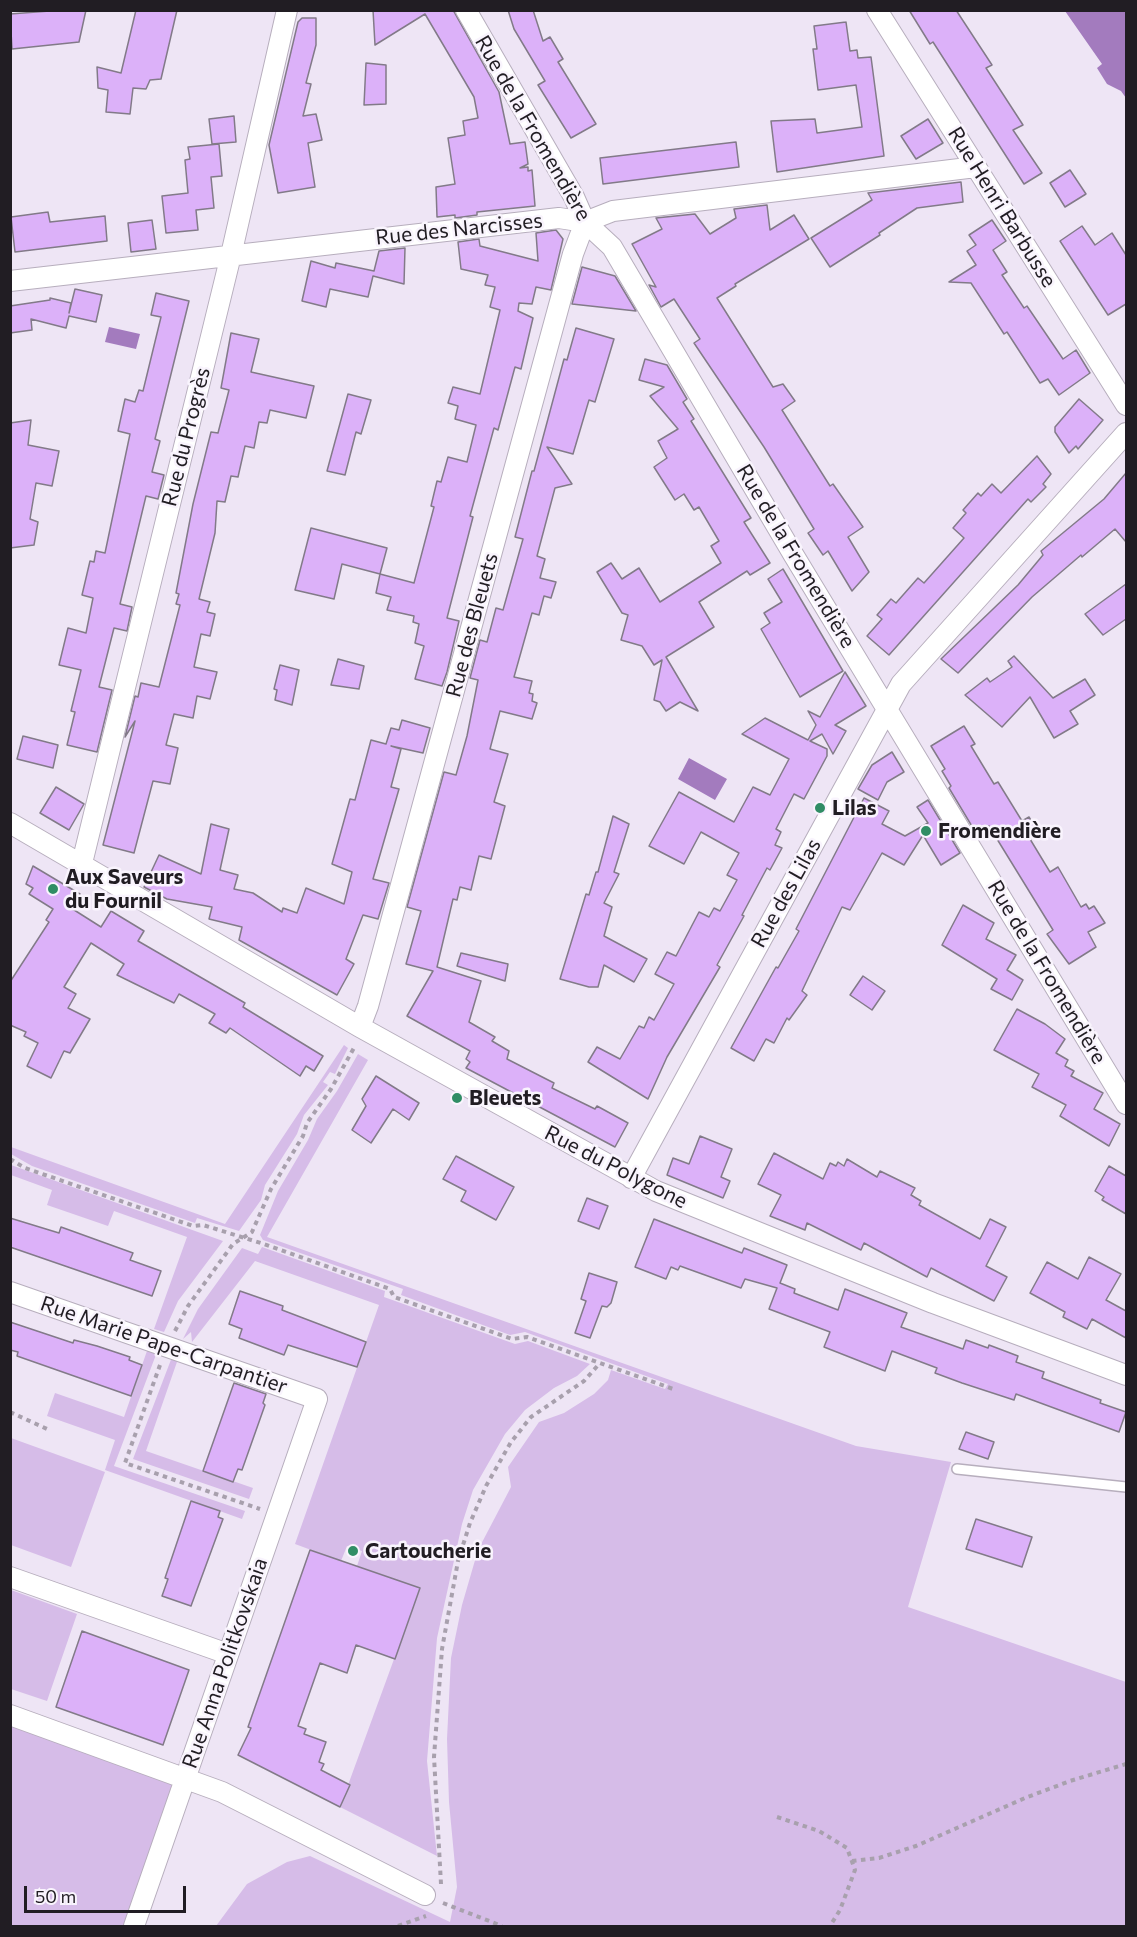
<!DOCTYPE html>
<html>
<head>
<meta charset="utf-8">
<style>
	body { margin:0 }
	#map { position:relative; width:1137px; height:1937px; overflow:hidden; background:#eee5f5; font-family:Commissioner,sans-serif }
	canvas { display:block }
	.frame { position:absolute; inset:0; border:12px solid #211d23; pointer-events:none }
	.scale { position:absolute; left:24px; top:1886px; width:162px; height:27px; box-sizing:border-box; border:3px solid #211d23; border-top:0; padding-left:8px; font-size:18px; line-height:21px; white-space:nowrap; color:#211d23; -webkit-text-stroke:4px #f9f4fd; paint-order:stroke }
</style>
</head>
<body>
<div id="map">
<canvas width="1137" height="1937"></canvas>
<div class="frame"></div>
<div class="scale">50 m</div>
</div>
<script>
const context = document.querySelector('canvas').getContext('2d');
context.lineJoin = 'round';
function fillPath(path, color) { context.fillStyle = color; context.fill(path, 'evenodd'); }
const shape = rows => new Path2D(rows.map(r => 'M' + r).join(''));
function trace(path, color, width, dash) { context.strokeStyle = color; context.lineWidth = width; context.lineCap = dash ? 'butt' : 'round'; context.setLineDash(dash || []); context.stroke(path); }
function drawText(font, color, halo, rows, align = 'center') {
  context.font = font + ' Commissioner,sans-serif'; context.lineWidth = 5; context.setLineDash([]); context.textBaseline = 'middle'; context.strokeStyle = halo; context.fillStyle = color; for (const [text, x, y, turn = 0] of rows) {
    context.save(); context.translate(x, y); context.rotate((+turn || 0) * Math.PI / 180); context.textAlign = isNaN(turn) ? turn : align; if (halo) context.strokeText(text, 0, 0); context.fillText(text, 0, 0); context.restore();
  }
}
const green = shape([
	[344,1045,348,1048,335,1074,330,1072,323,1082,328,1085,304,1115,297,1134,265,1185,261,1200,239,1231,197,1218,195,1223,32,1166,11,1154,11,1147,225,1224],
	[358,1054,368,1060,267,1237,856,1446,951,1462,908,1607,1126,1682,1126,1926,216,1926,247,1884,287,1862,310,1856,450,1922,457,1887,449,1802,447,1739,451,1658,462,1605,478,1550,511,1487,508,1467,539,1422,564,1413,594,1394,608,1380,611,1370,665,1389,668,1384,525,1332,510,1335,401,1295,403,1289,263,1240,260,1235,278,1191,308,1140,317,1119,337,1091],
	[11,1165,223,1241,178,1301,164,1332,154,1329,187,1237,114,1211,108,1226,47,1205,52,1190,11,1175],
	[262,1247,385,1291,384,1297,515,1344,528,1341,590,1364,577,1376,554,1388,525,1410,505,1434,473,1490,462,1524,437,1638,427,1761,437,1856,340,1807,420,1588,357,1566,362,1551,347,1546,341,1561,295,1544,379,1305,255,1261,192,1342,191,1332,183,1339,198,1309,242,1248,258,1254],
	[148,1348,157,1352,114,1466,245,1511,242,1519,105,1470,115,1440,47,1416,55,1393,124,1417],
	[172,1357,178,1359,146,1451,253,1488,249,1499,133,1459],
	[11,1438,105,1472,71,1567,11,1545],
	[11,1590,77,1614,47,1701,11,1689],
	[10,1715,185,1779,134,1926,11,1926]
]);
const water = shape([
	[1065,11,1126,11,1126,98,1121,91,1107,84,1097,68,1102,64],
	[109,327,140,334,136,349,105,342],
	[689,758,727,779,715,800,678,779]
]);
const building = shape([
	[63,10,86,10,79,42,12,49,10,14,63,10],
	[136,10,177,10,161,79,150,80,146,89,133,88,130,114,106,112,108,90,98,88,97,67,121,73,136,10],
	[373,10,453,10,499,92,510,144,525,142,528,164,520,168,528,167,528,171,532,170,535,206,477,212,477,215,455,218,455,215,437,217,436,187,455,184,448,138,465,135,463,121,478,118,474,97,425,14,375,45,373,10],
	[508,10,533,10,543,41,550,37,563,59,558,62,596,124,571,138,538,85,545,81,514,29,508,10],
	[909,10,956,10,992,65,986,68,1023,125,1013,130,1042,173,1024,184,933,42,930,44,909,10],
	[302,18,316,18,316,45,306,83,311,84,303,116,316,114,322,140,308,143,315,187,278,193,269,145,298,22,302,18],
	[846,22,850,51,857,50,858,58,871,57,884,156,777,172,771,121,815,119,817,133,862,127,856,85,818,90,813,49,817,49,814,26,846,22],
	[366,63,386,65,386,104,364,105,366,63],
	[234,116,236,142,212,144,209,119,234,116],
	[928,119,943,143,916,159,901,136,928,119],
	[736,142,739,167,603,184,600,158,736,142],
	[219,144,222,176,211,177,214,208,196,210,198,230,166,233,162,196,188,193,185,160,190,159,188,147,219,144],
	[1070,170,1086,194,1065,207,1050,183,1070,170],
	[961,182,963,202,917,208,879,233,880,235,830,267,811,238,872,200,868,193,961,182],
	[767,205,770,230,794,215,809,239,735,284,736,286,717,298,773,387,783,384,795,401,782,410,830,486,833,484,863,527,848,537,869,572,852,591,828,551,823,555,808,533,814,529,764,447,694,343,700,339,674,299,661,307,649,285,656,287,632,244,662,229,656,218,695,214,710,234,736,218,734,209,767,205],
	[48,212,50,222,105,216,107,241,15,252,11,217,48,212],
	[152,220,156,249,131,252,128,223,152,220],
	[992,220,1006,241,993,250,1007,272,1002,275,1024,308,1027,306,1063,359,1076,350,1090,373,1059,395,1048,379,1040,383,1007,332,1004,334,971,283,949,282,976,265,967,251,976,245,969,235,992,220],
	[1082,226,1095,245,1112,233,1126,255,1126,304,1108,315,1060,241,1082,226],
	[556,230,563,239,551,290,536,287,532,304,519,303,518,311,533,318,521,369,515,367,498,430,494,428,470,516,473,517,447,618,459,621,447,672,442,686,415,679,424,646,415,643,419,624,413,622,414,616,387,610,391,597,376,593,380,574,414,583,434,507,431,506,437,481,441,482,448,457,467,462,476,425,455,419,458,406,448,403,453,387,480,394,500,310,490,307,495,287,485,285,488,275,461,269,458,242,479,239,480,246,538,261,536,233,556,230],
	[405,248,404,284,373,276,368,297,330,289,326,307,302,301,311,261,335,268,336,263,374,271,379,251,405,248],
	[582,267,615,276,636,311,572,304,582,267],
	[75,289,102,295,96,322,69,316,66,328,31,319,32,330,10,333,10,306,50,300,50,298,71,303,69,313,75,289],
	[156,293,189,301,155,439,160,441,152,472,164,475,158,499,146,496,120,604,132,607,127,631,114,628,99,687,112,690,97,752,67,745,75,712,71,711,81,670,59,665,68,628,86,633,93,598,82,595,90,561,94,562,96,551,105,553,130,434,118,431,125,399,135,402,139,390,143,391,161,317,151,315,156,293],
	[576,328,614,339,595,402,589,400,573,454,547,447,572,484,555,488,537,556,545,559,540,578,556,582,551,598,544,596,539,615,532,613,514,677,532,681,529,693,533,694,532,701,537,703,532,719,500,711,490,749,508,754,494,802,505,806,491,859,479,856,471,890,460,887,457,900,453,899,437,967,481,981,469,1022,495,1037,492,1041,509,1051,507,1059,554,1083,552,1088,595,1109,597,1106,628,1123,615,1147,466,1068,470,1062,466,1059,470,1051,407,1016,433,971,406,964,421,911,407,907,444,772,456,775,467,736,478,680,470,678,480,640,487,642,496,608,503,610,523,539,515,537,532,471,534,471,564,359,567,360,576,328],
	[231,333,259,339,251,372,314,386,306,418,270,410,267,423,259,422,254,448,245,446,238,477,231,476,225,502,217,501,215,533,199,599,210,602,207,612,215,614,210,636,201,634,194,667,217,672,210,699,197,696,193,718,174,714,166,745,178,748,170,784,153,781,134,853,103,845,135,721,125,737,135,696,138,697,141,683,159,687,180,605,176,604,179,594,176,593,193,504,211,432,218,433,229,390,221,388,231,333],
	[645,359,667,365,687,399,683,402,694,419,691,421,751,518,744,522,770,563,750,575,747,571,699,602,714,627,666,657,698,711,680,702,666,711,660,702,654,700,662,660,654,665,642,646,621,640,628,615,622,613,597,572,611,563,622,579,639,568,660,602,721,563,711,546,719,541,699,507,694,510,684,494,675,500,654,467,667,458,658,441,678,429,650,396,664,387,639,380,645,359],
	[348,394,371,400,361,434,356,432,345,475,327,471,348,394],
	[1079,399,1103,420,1078,449,1076,446,1069,453,1055,432,1055,427,1079,399],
	[31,420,28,445,59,451,52,486,36,483,30,519,38,522,34,545,10,548,10,423,31,420],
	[1037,456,1051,474,1043,484,1046,487,1031,502,1028,499,889,655,867,636,882,619,877,615,891,599,896,603,918,578,924,583,964,538,953,528,966,513,963,510,978,493,981,496,992,484,1001,493,1037,456],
	[1126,473,1126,542,1115,529,1082,557,1081,555,1032,597,958,673,941,659,1018,585,1043,555,1041,551,1104,499,1126,473],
	[311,528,387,548,380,574,342,564,334,599,295,590,311,528],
	[783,569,843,671,800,697,761,629,770,623,764,613,782,602,768,579,783,569],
	[1126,584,1126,619,1103,635,1085,614,1126,584],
	[1014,656,1053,698,1085,679,1095,695,1070,711,1078,724,1054,738,1030,697,1002,727,965,695,987,678,990,682,1012,667,1008,661,1014,656],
	[338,659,364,666,359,689,331,685,338,659],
	[280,665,299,670,292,705,275,700,277,690,274,689,280,665],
	[845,672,866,706,835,725,846,731,833,754,822,734,810,741,827,749,827,756,804,799,794,794,776,829,781,832,775,845,782,848,770,870,767,868,742,915,744,916,717,965,720,967,667,1057,648,1099,588,1062,597,1047,620,1059,639,1026,644,1028,649,1017,654,1020,674,984,655,974,667,952,676,956,699,912,709,917,714,908,720,911,737,880,727,875,739,853,701,832,684,864,649,846,679,792,734,822,753,787,770,795,789,759,742,734,765,718,808,740,816,725,808,711,820,717,845,672],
	[402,720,430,728,423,753,391,746,401,749,391,787,399,789,373,879,389,883,378,919,363,915,346,959,354,964,337,995,239,940,242,927,209,919,212,907,167,899,144,887,159,855,201,874,211,824,229,829,220,870,238,875,234,889,253,893,282,912,283,908,297,913,306,888,344,904,352,872,332,864,350,799,355,800,371,740,386,744,391,728,399,730,402,720],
	[964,726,975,744,971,746,994,784,998,782,1022,821,1029,817,1039,834,1030,839,1050,872,1058,867,1081,907,1086,904,1089,909,1094,906,1105,923,1088,932,1096,947,1069,964,1047,934,1053,930,989,826,976,833,949,788,951,786,942,771,945,769,931,746,964,726],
	[23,736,58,745,53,768,17,759,23,736],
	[892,752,904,772,887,782,878,800,858,789,872,765,892,752],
	[56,787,84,804,69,830,40,813,56,787],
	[864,798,889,811,882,824,905,836,928,823,917,807,928,800,960,853,941,865,923,835,904,865,882,853,850,910,842,907,802,991,807,995,789,1020,787,1018,774,1043,766,1039,754,1061,731,1048,776,967,778,968,799,931,796,929,864,798],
	[613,816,629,824,614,872,619,874,604,903,612,907,604,936,647,959,634,982,604,965,598,987,589,987,560,979,586,894,589,895,596,872,598,872,613,816],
	[33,866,80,894,71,908,101,927,111,911,144,931,138,941,245,1003,243,1007,323,1056,314,1071,306,1066,300,1076,230,1028,226,1033,209,1023,215,1014,179,994,174,1003,117,975,124,964,91,943,64,987,76,994,68,1008,90,1019,70,1053,64,1051,51,1078,27,1066,38,1043,24,1036,26,1032,10,1025,10,982,49,922,46,920,53,909,29,894,33,888,26,884,33,866],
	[963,905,994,923,986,939,1016,955,1007,970,1023,980,1012,1000,991,989,997,979,942,945,963,905],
	[461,953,508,964,505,981,457,966,461,953],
	[863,976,885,991,872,1010,850,995,863,976],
	[1017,1009,1045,1024,1065,1039,1056,1053,1068,1060,1065,1066,1074,1071,1071,1076,1103,1093,1094,1109,1120,1124,1109,1146,1060,1116,1066,1105,1032,1087,1039,1074,994,1050,1017,1009],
	[376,1076,419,1103,409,1120,393,1109,371,1143,352,1130,366,1106,362,1099,376,1076],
	[700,1136,732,1149,721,1177,730,1181,723,1198,667,1175,673,1158,689,1164,700,1136],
	[774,1153,823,1179,830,1163,836,1166,838,1162,844,1166,847,1159,877,1177,880,1171,915,1188,911,1195,921,1201,919,1205,980,1239,990,1219,1006,1227,986,1266,1007,1277,994,1301,931,1268,927,1277,864,1243,861,1250,807,1223,805,1230,770,1216,781,1195,758,1184,774,1153],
	[456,1156,514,1187,496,1220,461,1201,466,1191,443,1179,456,1156],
	[1109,1166,1126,1176,1126,1214,1102,1200,1104,1197,1095,1191,1109,1166],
	[587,1198,608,1206,599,1229,578,1221,587,1198],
	[10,1218,59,1233,61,1227,133,1253,130,1260,161,1271,152,1296,10,1247,10,1218],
	[654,1219,742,1253,744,1248,787,1265,780,1283,795,1289,794,1293,838,1310,845,1289,907,1313,901,1327,963,1349,966,1340,988,1348,989,1345,1018,1356,1016,1362,1044,1372,1042,1378,1101,1400,1100,1403,1126,1412,1119,1432,1016,1394,1014,1400,962,1383,935,1373,937,1368,892,1351,885,1371,824,1347,830,1332,769,1309,777,1288,745,1279,741,1288,680,1266,678,1270,671,1267,666,1279,635,1267,654,1219],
	[1089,1257,1121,1274,1106,1300,1126,1311,1126,1338,1092,1319,1087,1329,1063,1317,1065,1312,1030,1293,1047,1262,1078,1279,1089,1257],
	[589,1273,617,1282,611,1303,607,1307,602,1306,590,1338,575,1333,586,1301,581,1299,589,1273],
	[240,1291,283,1306,282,1310,366,1342,357,1367,288,1345,284,1355,239,1338,242,1329,229,1324,240,1291],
	[10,1322,73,1343,74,1340,97,1346,130,1357,129,1360,142,1365,131,1396,17,1356,18,1352,10,1350,10,1322],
	[234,1383,266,1394,263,1403,265,1405,242,1470,238,1469,233,1482,203,1471,234,1383],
	[966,1432,994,1442,988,1459,959,1449,966,1432],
	[191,1501,220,1511,218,1517,223,1519,191,1606,162,1596,168,1579,165,1578,191,1501],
	[976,1519,1032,1537,1022,1567,966,1549,976,1519],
	[310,1550,420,1588,395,1659,356,1645,347,1673,320,1663,298,1726,306,1729,304,1734,326,1742,319,1762,324,1764,321,1770,350,1785,340,1807,238,1755,251,1728,248,1727,310,1550],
	[82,1631,189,1670,163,1745,56,1707,82,1631]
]);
const path = shape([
	[10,1159,25,1168,193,1226,203,1225,264,1244,390,1289,394,1297,512,1339,527,1337,673,1389],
	[175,1331,188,1306,233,1244,252,1232,271,1189,303,1136,307,1123,331,1089,355,1046],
	[160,1365,125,1463,260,1509],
	[10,1412,47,1429],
	[777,1817,819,1831,847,1848,855,1870,840,1910,830,1926],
	[852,1861,879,1858,916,1846,1025,1798,1070,1781,1126,1764],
	[441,1884,434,1757,442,1649,458,1561,470,1523,486,1486,511,1442,531,1417,584,1381,600,1363],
	[443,1903,502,1926],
	[398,1926,426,1916]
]);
const service = shape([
	[957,1469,1126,1487]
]);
const minor = shape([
	[466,10,574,197,585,222,612,247,793,554,1126,1104],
	[877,10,1126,405],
	[10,281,559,218,585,222,613,211,976,167],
	[10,823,360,1027,656,1191,933,1303,1126,1375],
	[82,863,231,255,287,10],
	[360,1027,368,1006,573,254,585,222],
	[631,1178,901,684,1126,433],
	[10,1292,317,1399,134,1926],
	[10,1577,228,1654],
	[10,1715,222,1792,425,1895]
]);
const markers = [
	[820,808,6,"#308d65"],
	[926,831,6,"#308d65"],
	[53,889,6,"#308d65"],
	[457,1098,6,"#308d65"],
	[353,1551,6,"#308d65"]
];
const streetNames = [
	["Rue de la Fromendière",533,128,60],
	["Rue Henri Barbusse",1002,207,58],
	["Rue des Narcisses",459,229,-6],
	["Rue du Progrès",186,437,-76],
	["Rue de la Fromendière",796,556,59],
	["Rue des Bleuets",472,625,-75],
	["Rue des Lilas",786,893,-61],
	["Rue de la Fromendière",1047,972,59],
	["Rue du Polygone",616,1167,27],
	["Rue Marie Pape-Carpantier",164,1345,19],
	["Rue Anna Politkovskaia",225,1663,-71]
];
const poiNames = [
	["Lilas",832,808],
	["Fromendière",938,831],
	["Aux Saveurs",65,877],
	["du Fournil",65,901],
	["Bleuets",469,1098],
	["Cartoucherie",365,1551]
];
fillPath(green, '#d6bce8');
fillPath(water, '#a37bbe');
fillPath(building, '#dcb1f9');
trace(building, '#827a88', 1.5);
trace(service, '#b7aebd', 12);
trace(minor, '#b7aebd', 22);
trace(path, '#a8a0ad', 4, [4.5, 4.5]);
trace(service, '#fff', 9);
trace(minor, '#fff', 20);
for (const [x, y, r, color] of markers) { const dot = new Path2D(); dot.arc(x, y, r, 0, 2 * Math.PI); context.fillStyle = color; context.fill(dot); trace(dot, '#f9f4fd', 2); }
drawText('21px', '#211d23', '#f9f4fd', streetNames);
drawText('bold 21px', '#211d23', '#f9f4fd', poiNames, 'left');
</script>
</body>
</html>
